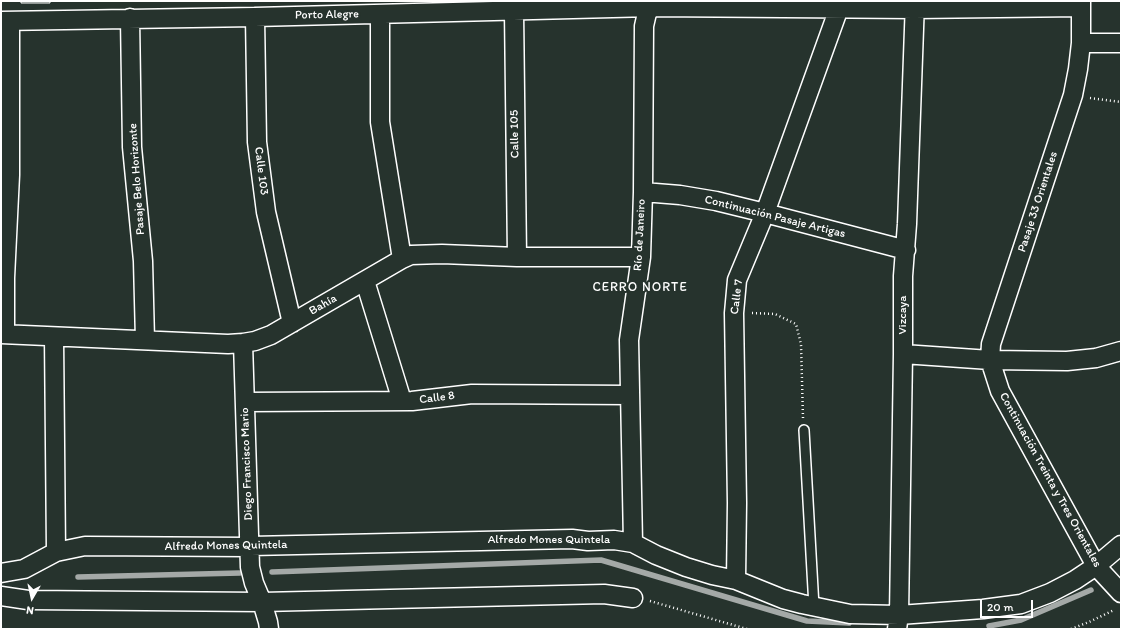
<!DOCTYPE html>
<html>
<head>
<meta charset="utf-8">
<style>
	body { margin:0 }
	#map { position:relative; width:1122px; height:630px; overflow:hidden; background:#26332d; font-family:Itim,sans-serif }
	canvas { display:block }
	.frame { position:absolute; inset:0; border:2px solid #fff; pointer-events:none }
	.north { position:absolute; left:12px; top:578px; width:40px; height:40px; -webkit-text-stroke:3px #26332d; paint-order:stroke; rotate:189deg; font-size:11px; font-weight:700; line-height:16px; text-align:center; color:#fff }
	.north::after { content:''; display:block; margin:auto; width:14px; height:18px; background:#fff; clip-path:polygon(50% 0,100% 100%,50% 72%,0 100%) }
	.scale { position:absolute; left:980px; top:600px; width:53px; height:18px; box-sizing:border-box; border:2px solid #fff; border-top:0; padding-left:5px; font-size:12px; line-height:14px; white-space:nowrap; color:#fff; -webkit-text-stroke:3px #26332d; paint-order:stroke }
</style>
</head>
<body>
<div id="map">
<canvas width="1122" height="630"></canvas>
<div class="frame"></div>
<div class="north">N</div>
<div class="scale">20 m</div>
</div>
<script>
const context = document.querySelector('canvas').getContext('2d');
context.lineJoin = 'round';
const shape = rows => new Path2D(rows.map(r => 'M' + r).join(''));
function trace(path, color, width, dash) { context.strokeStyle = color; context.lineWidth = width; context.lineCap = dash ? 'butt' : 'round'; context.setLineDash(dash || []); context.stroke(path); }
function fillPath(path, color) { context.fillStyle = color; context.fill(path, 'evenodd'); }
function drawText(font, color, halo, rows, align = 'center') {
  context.font = font + ' Itim,sans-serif'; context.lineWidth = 4; context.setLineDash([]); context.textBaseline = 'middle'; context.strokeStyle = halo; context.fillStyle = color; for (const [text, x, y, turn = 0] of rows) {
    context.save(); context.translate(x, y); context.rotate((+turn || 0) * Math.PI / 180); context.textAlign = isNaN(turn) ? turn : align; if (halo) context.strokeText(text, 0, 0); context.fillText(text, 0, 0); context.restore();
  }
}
const stream = shape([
	[272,572,601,560,807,621,849,623],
	[78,577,240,573],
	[989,626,1021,620,1091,590]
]);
const building = shape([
	[21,1,50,1,50,3,21,3,21,1]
]);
const path = shape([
	[1090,98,1121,102],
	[752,313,775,314,796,324,801,344,803,418],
	[650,601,747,629],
	[1071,629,1089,622,1114,610]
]);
const lane = shape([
	[804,430,814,607]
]);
const street = shape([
	[1081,1,1081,43,1078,69,1073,95,991,344,990,360,1000,391,1096,566,1121,593],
	[514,11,517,257],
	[380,14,380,122,402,259],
	[255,17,257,142,266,212,292,323],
	[130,18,132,147,143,261,145,340],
	[1,21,255,17,652,7,915,9,1081,7],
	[1081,43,1121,43],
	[643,192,680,195,716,201,765,213,906,250],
	[365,281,402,401],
	[1,334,228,344,243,343,255,341,271,335,402,259,411,255,442,254,517,257,641,257],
	[5,334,5,278,10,175,10,21],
	[54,337,56,552],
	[243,343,250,567,254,583,262,602,268,622,269,629],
	[903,354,990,360,1067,361,1096,358,1121,351],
	[245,402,412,401,472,394,630,395],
	[633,543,629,340,641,257,643,192,644,26,647,13,652,7,654,1],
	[1,573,24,569,56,552,85,546,249,547,251,546,572,539,588,541,614,540,633,543,656,555,686,567,712,575,736,580,783,599,802,604,850,614,899,615,983,609,1021,604,1050,593,1075,580,1096,566,1121,545],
	[736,580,737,503,734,313,737,280,765,213,839,8],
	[1,596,28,600,262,602,604,594,633,598],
	[897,629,899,615,903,354,903,276,907,224,915,1]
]);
const streetNames = [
	["Porto Alegre",327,15,-1],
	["Calle 105",515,134,-91],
	["Calle 103",261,171,83],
	["Pasaje Belo Horizonte",137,179,-94],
	["Pasaje 33 Orientales",1038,202,-72],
	["Continuación Pasaje Artigas",775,217,14],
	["Río de Janeiro",640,235,-87],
	["Calle 7",737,297,-83],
	["Bahía",323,305,-30],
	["Vizcaya",903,315,-90],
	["Calle 8",437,398,-7],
	["Diego Francisco Mario",247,464,-92],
	["Continuación Treinta y Tres Orientales",1050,480,61],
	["Alfredo Mones Quintela",549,540],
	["Alfredo Mones Quintela",226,546,-1]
];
const neighbourhoodNames = [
	["CERRO NORTE",640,288]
];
trace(stream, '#a4a9a7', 5.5);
fillPath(building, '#515c57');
trace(building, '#fff', 1);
trace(lane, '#fff', 12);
trace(street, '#fff', 21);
trace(path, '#fff', 2.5, [1, 3]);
trace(lane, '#26332d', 9);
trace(street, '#26332d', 18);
drawText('12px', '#fff', '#26332d', streetNames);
context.letterSpacing = '1px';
drawText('13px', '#fff', '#26332d', neighbourhoodNames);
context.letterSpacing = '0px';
</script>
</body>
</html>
